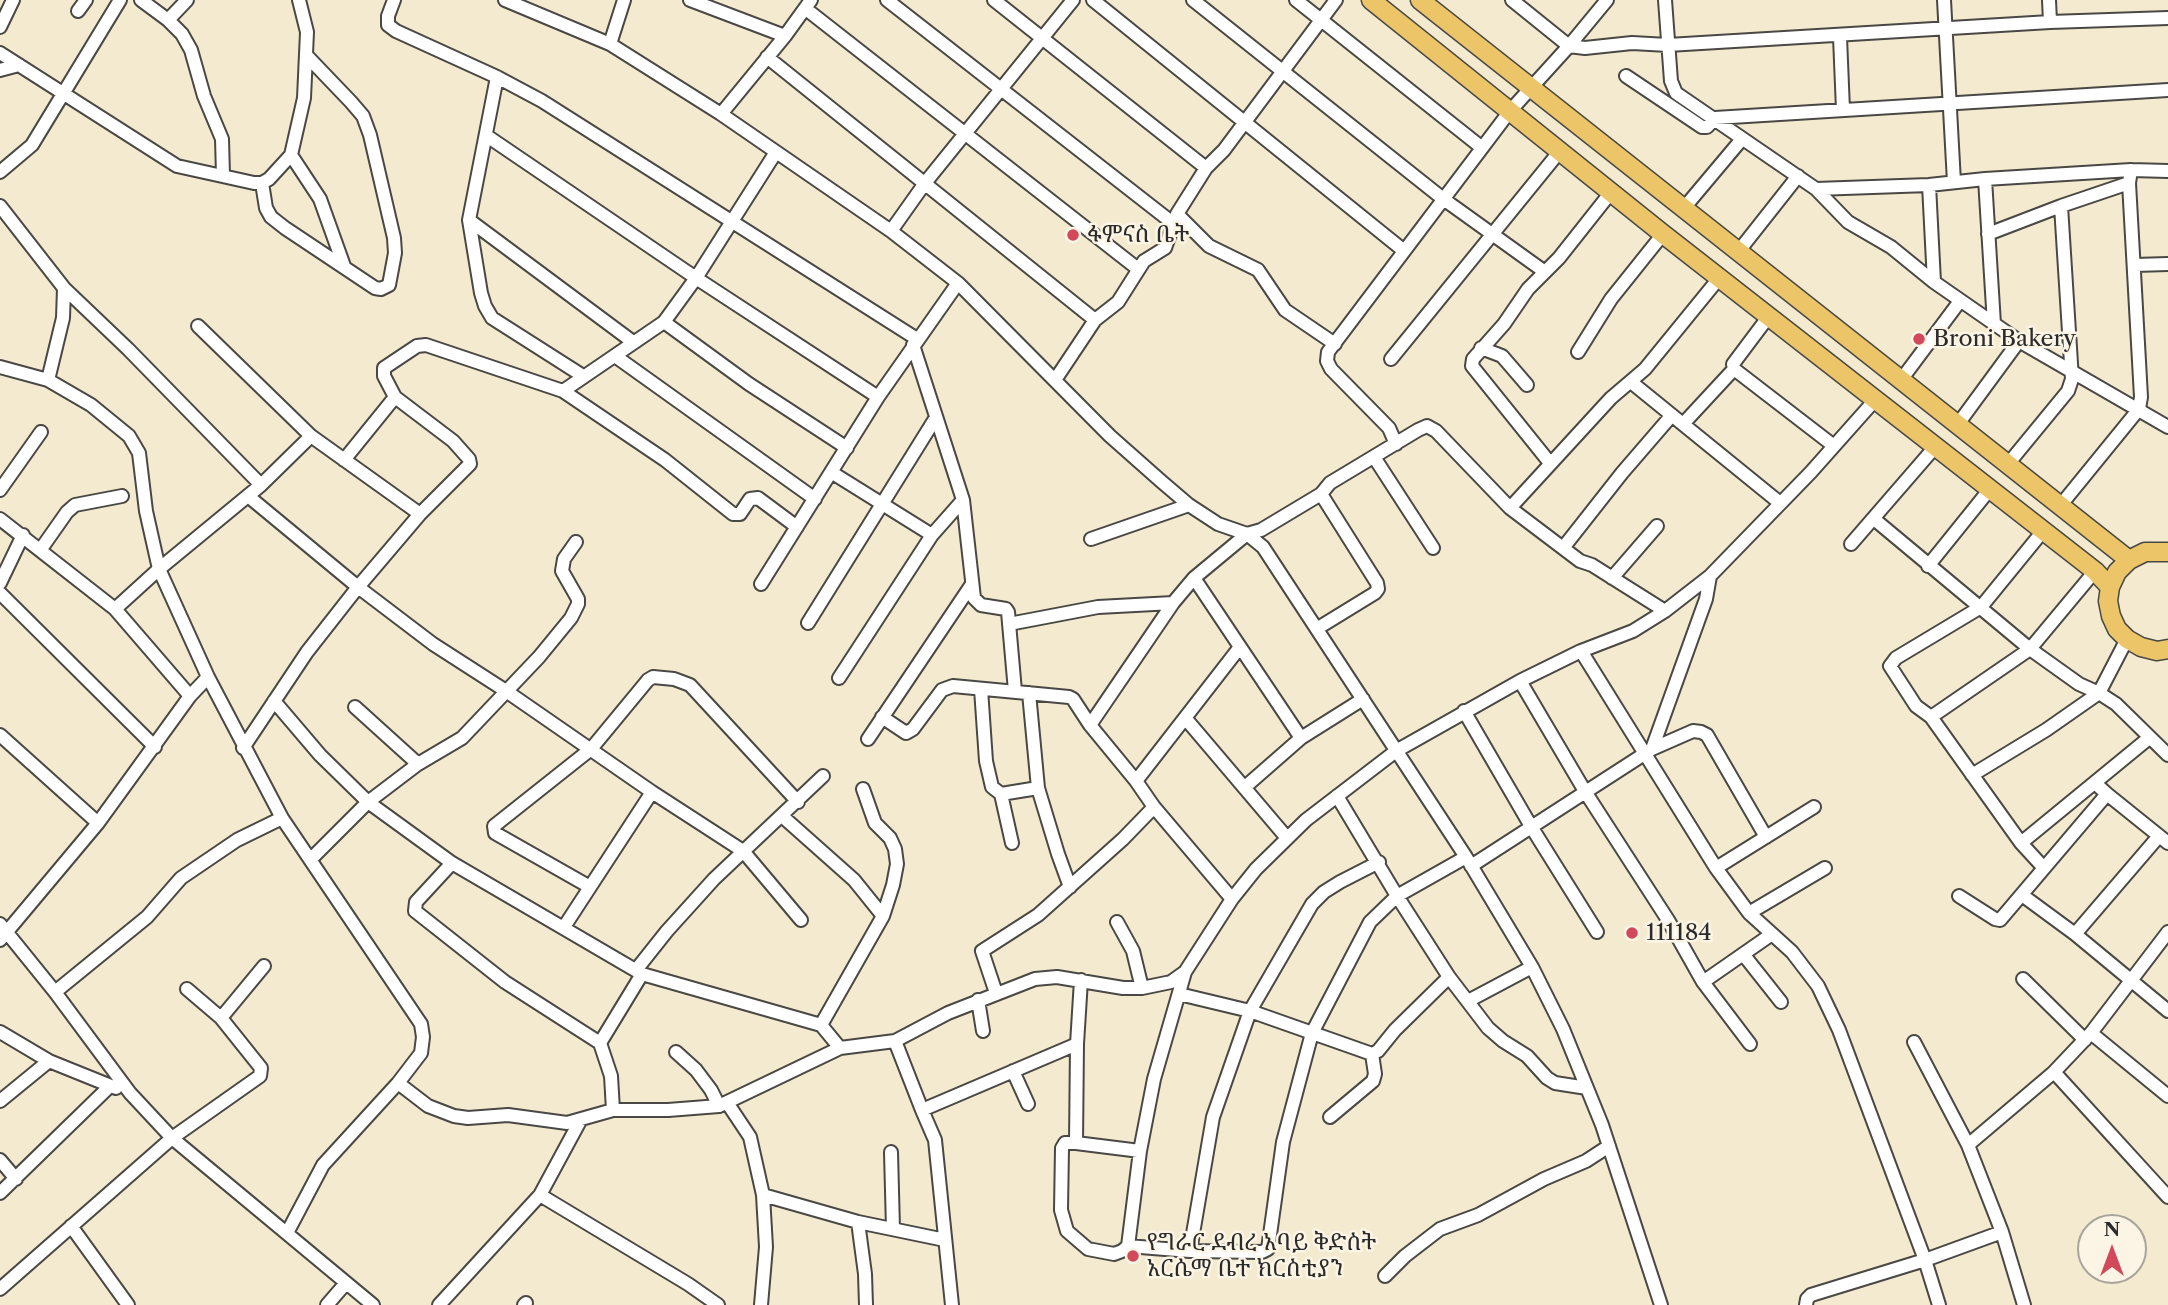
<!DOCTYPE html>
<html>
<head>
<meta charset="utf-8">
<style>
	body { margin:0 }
	#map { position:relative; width:2168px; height:1305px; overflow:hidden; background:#f4ead0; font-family:"Libre Caslon Text",serif }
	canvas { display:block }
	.north { position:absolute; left:2077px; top:1214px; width:70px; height:70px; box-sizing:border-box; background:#fcf5e5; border:2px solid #a8a49b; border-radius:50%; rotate:0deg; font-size:19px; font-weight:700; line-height:28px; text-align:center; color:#2b2b2b }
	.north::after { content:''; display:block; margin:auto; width:24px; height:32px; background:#d1495b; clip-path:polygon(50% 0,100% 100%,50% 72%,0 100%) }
</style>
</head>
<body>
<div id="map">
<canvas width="2168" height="1305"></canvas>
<div class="north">N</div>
</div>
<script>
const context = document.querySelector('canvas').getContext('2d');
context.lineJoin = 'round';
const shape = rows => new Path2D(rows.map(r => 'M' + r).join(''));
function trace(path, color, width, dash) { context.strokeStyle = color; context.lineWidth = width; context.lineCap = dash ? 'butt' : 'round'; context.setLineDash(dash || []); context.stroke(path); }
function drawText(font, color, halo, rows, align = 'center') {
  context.font = font + ' "Libre Caslon Text","Noto Serif Ethiopic",serif'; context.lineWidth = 5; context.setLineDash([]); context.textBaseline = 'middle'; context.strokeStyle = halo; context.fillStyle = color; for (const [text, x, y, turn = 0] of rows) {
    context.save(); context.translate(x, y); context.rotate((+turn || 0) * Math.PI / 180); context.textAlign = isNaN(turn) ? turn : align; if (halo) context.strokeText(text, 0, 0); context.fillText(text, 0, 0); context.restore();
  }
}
const minor = shape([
	[141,0,168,20,182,34,191,50,204,96,222,139,223,175],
	[394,0,388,16,388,25,396,31,497,77,542,101,917,339],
	[505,0,610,44,721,114,891,231,958,283,1110,436,1162,482,1189,505,1218,524,1247,534,1263,547,1466,857,1532,967,1563,1029,1602,1125,1661,1305],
	[690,0,785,36],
	[887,0,1174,224],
	[994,0,1206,168],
	[1093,0,1403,250],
	[1193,0,1442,198,1545,272],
	[1296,0,1481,147],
	[1512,0,1569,46,1585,48,1632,43,1668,45,2050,22,2168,18],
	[1665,0,1671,81,1676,93,1816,189,1848,222,1891,247,1934,282,2019,341,2168,427],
	[1944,0,1954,182],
	[2049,0,2050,22],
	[806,9,1138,269],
	[78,11,86,0],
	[168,20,187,0],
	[0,27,13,0],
	[1840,37,1843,110],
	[610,44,624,0],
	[0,53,177,166,254,183,262,183,269,179,291,155,304,98,307,32,299,0],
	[767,57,1095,320],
	[0,70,19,65],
	[1626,76,1702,127,1707,127,1715,118,2168,90],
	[497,77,469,220,481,293,485,306,492,318,583,376],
	[721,114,785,36,811,0],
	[487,136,696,278,878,397],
	[776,152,696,278,664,322,563,391,665,460,733,514,740,514,750,499,758,498,797,527],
	[291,155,320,199,344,266],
	[0,172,32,145,120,0],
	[1985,179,1994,324],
	[262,183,266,208,271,217,285,228,375,288,381,289,389,285,395,253,394,238,370,135,363,116,351,102,306,55],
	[1929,185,1934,282],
	[1816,189,1929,185,1985,179,2131,170,2168,171],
	[0,206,64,288,63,318,48,380],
	[1684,208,1742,139],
	[1177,214,1209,246,1258,270,1285,310,1335,344],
	[469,220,633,342],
	[891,231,925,183,1073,0],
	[1988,234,2061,206,2129,183],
	[1738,252,1798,176],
	[2135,265,2168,264],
	[64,288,128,349,261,485],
	[664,322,749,384,847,448],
	[198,326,311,436,420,514],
	[913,345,963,500,974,598,981,605,1006,609,1008,612,1015,691],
	[1481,348,1502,356,1527,385],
	[1578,352,1611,299,1663,234],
	[615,356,815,499],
	[1391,359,1560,151],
	[0,367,48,380,91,405,129,436,139,453,146,511,159,569,208,677,282,818,421,1024,423,1037,421,1053,398,1083,323,1165,287,1233],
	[1734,369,1834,446],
	[1055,380,1095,320,1118,302,1144,261,1165,248,1177,214,1206,168,1224,150,1336,0],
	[1901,380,1960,301],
	[1631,382,1780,503],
	[1683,424,1734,369,1733,364,1769,316],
	[1958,424,2019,341],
	[1396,444,1389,428,1331,369,1327,361,1328,352,1510,111,1569,46,1607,0],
	[1374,457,1433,548],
	[344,460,395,397],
	[1550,463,1472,366,1473,359,1504,324,1528,289,1559,258,1612,191],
	[2008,464,2068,391,2072,379,2061,206],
	[831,472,932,535],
	[0,490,41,432],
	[248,496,358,587,433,644,506,691,652,792,743,851,801,920],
	[2060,506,2139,409,2141,397,2129,183,2131,170],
	[1510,508,1611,398,1645,369,1720,277],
	[0,519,115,609,190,696],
	[1874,519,2030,649,2079,684,2099,693,2116,704,2168,755],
	[2043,531,1981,607,1896,658,1890,666,1916,706,1931,717,2021,843,2043,867],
	[1091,539,1189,505],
	[1851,544,1935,447],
	[1563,548,1622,473,1672,415],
	[41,549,67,512,75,505,122,496],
	[1928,566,1990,489],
	[1194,578,1301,738],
	[1612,578,1657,526],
	[0,583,23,535],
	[761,584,878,397,958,283],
	[0,593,155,747],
	[115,609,159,569,261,485,311,436],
	[808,623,935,419],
	[1009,624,1098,607,1173,603],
	[1318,628,1375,593,1378,589,1377,583,1321,494],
	[1581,651,1716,868,1749,913,1792,952,1818,986,1839,1030,1925,1260,1939,1305],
	[839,678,932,535,963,500],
	[1520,681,1586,793,1668,920,1703,982,1750,1044],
	[981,689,986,761,992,787,1001,794,1012,843],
	[1029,693,1038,788,1058,854,1070,887],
	[274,701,320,755,368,802,452,863,642,974,821,1025,840,1048],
	[355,707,418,764],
	[1464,711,1532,828,1597,932],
	[882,717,906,733,913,729,942,690,953,686,1069,697,1073,699,1090,725,1136,781,1154,807,1232,899],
	[1931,717,2030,649,2095,571],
	[1186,719,1287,838],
	[1090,725,1173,603,1194,578,1247,534,1261,530,1321,494,1330,483,1418,430,1427,426,1436,431,1510,508,1580,561,1592,565,1665,611],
	[0,735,98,823],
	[868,739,972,584],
	[243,748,307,652,358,587,420,514,470,464,469,459,453,441,395,397,384,376,384,368,417,346,426,345,563,391],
	[1652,749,1693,731,1701,732,1707,735,1766,837],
	[1972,775,2046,730,2099,693,2127,639],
	[1136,781,1240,647],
	[1245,787,1301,738,1363,699],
	[1001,794,1038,788],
	[2107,794,2168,843],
	[782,816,854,880,883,916],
	[2021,843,2149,738],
	[311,859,368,802,418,764,462,738,539,657,571,618,578,604,578,599,562,571,564,559,576,542],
	[452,863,416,902,415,911,505,982,600,1043,611,1076,613,1110],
	[1471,866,1652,749,1706,599,1710,576],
	[1716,868,1814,807],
	[590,887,495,833,494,826,591,749,648,680,653,677,674,679,690,685,798,802],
	[2022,895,2075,934,2168,1011],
	[1959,896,1995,919,2000,920,2107,794,2095,783],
	[1749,913,1825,868],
	[1117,922,1133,951,1142,988],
	[0,924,55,992,130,1093,172,1138,373,1305],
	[564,927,652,792],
	[2168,932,2091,1033,2054,1072,2168,1197],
	[2075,934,2159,836],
	[0,940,98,823,190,696,208,677],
	[1743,954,1781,1002],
	[636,970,667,931,714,879,823,776],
	[1449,977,1488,1028,1503,1041,1527,1056,1547,1078,1555,1083,1587,1088],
	[2023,979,2085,1040],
	[1081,980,1077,1044,1076,1143,1140,1151],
	[1703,982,1772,934],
	[55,992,147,917,181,878,237,840,282,818],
	[996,993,982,951,1038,915,1123,839,1154,807],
	[1179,994,1250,1011,1372,1054,1378,1051,1395,1030,1449,977,1397,896,1337,796],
	[978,1000,983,1031],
	[1468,1001,1532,967],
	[221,1018,264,966],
	[821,1025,883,916,893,885,897,864,895,849,890,838,875,823,863,789],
	[0,1032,49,1061,116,1088],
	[2091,1033,2168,1096],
	[895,1041,922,1110],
	[1914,1042,1968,1145,2002,1232,2024,1305],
	[600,1043,642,974],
	[676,1052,696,1070,711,1090,719,1106],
	[1013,1071,1028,1104],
	[398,1083,428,1106,454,1116,468,1118,508,1115,567,1123,613,1110,668,1110,719,1106,840,1048,895,1041,948,1013,1035,979,1057,977,1123,988,1142,988,1171,982,1185,972],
	[0,1101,49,1061],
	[728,1104,750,1137,763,1195,766,1247,761,1305],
	[1330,1117,1373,1081,1375,1074,1372,1054],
	[1076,1143,1065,1143,1062,1148,1061,1210,1067,1231,1088,1249,1114,1254,1122,1251,1128,1246,1140,1151,1154,1079,1185,972,1232,899,1256,869,1306,820,1396,751,1520,681,1581,651,1633,631,1665,611,1710,576,1811,472,1875,400],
	[1968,1145,2054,1072],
	[891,1152,893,1229],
	[0,1160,16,1179],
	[0,1193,110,1086],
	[540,1195,688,1284,718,1305],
	[763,1195,858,1222,945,1240],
	[858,1222,865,1274,866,1305],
	[71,1226,128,1305],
	[1128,1246,1190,1251,1262,1252,1268,1249,1283,1142,1312,1033,1370,922,1397,896,1466,857],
	[1190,1251,1213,1117,1250,1011,1312,904,1324,892,1340,882,1379,862],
	[1385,1276,1405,1256,1440,1229,1478,1215,1544,1179,1586,1161,1609,1146],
	[0,1289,172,1138,260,1076,261,1068,221,1018,187,989],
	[327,1305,346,1283],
	[439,1305,540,1195,580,1121],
	[524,1305,526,1303],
	[952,1305,935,1140,922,1110,1077,1044],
	[1806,1305,1807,1299,1811,1295,1925,1260,2002,1232]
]);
const highway = shape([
	[1371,0,1663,234,2095,571,2110,587],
	[1420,0,2129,560],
	[2168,552,2145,552,2129,560,2117,572,2110,587,2108,601,2111,616,2117,629,2127,639,2141,647,2157,651,2168,649]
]);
const markers = [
	[1073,235,7,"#d1495b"],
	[1919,339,7,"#d1495b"],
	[1632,933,7,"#d1495b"],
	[1133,1256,7,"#d1495b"]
];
const poiNames = [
	["ፋምናስ ቤት",1087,235],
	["Broni Bakery",1933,339],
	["111184",1646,933],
	["የግራር ደብረ አባይ ቅድስት",1147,1243],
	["አርሴማ ቤተ ክርስቲያን",1147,1269]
];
trace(minor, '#494844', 16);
trace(highway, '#494844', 21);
trace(minor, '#fff', 12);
trace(highway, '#edc569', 18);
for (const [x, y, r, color] of markers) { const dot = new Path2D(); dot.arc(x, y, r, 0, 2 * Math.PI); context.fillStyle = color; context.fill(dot); trace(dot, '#fcf5e5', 2.5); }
drawText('23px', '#2b2b2b', '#fcf5e5', poiNames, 'left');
</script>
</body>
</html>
